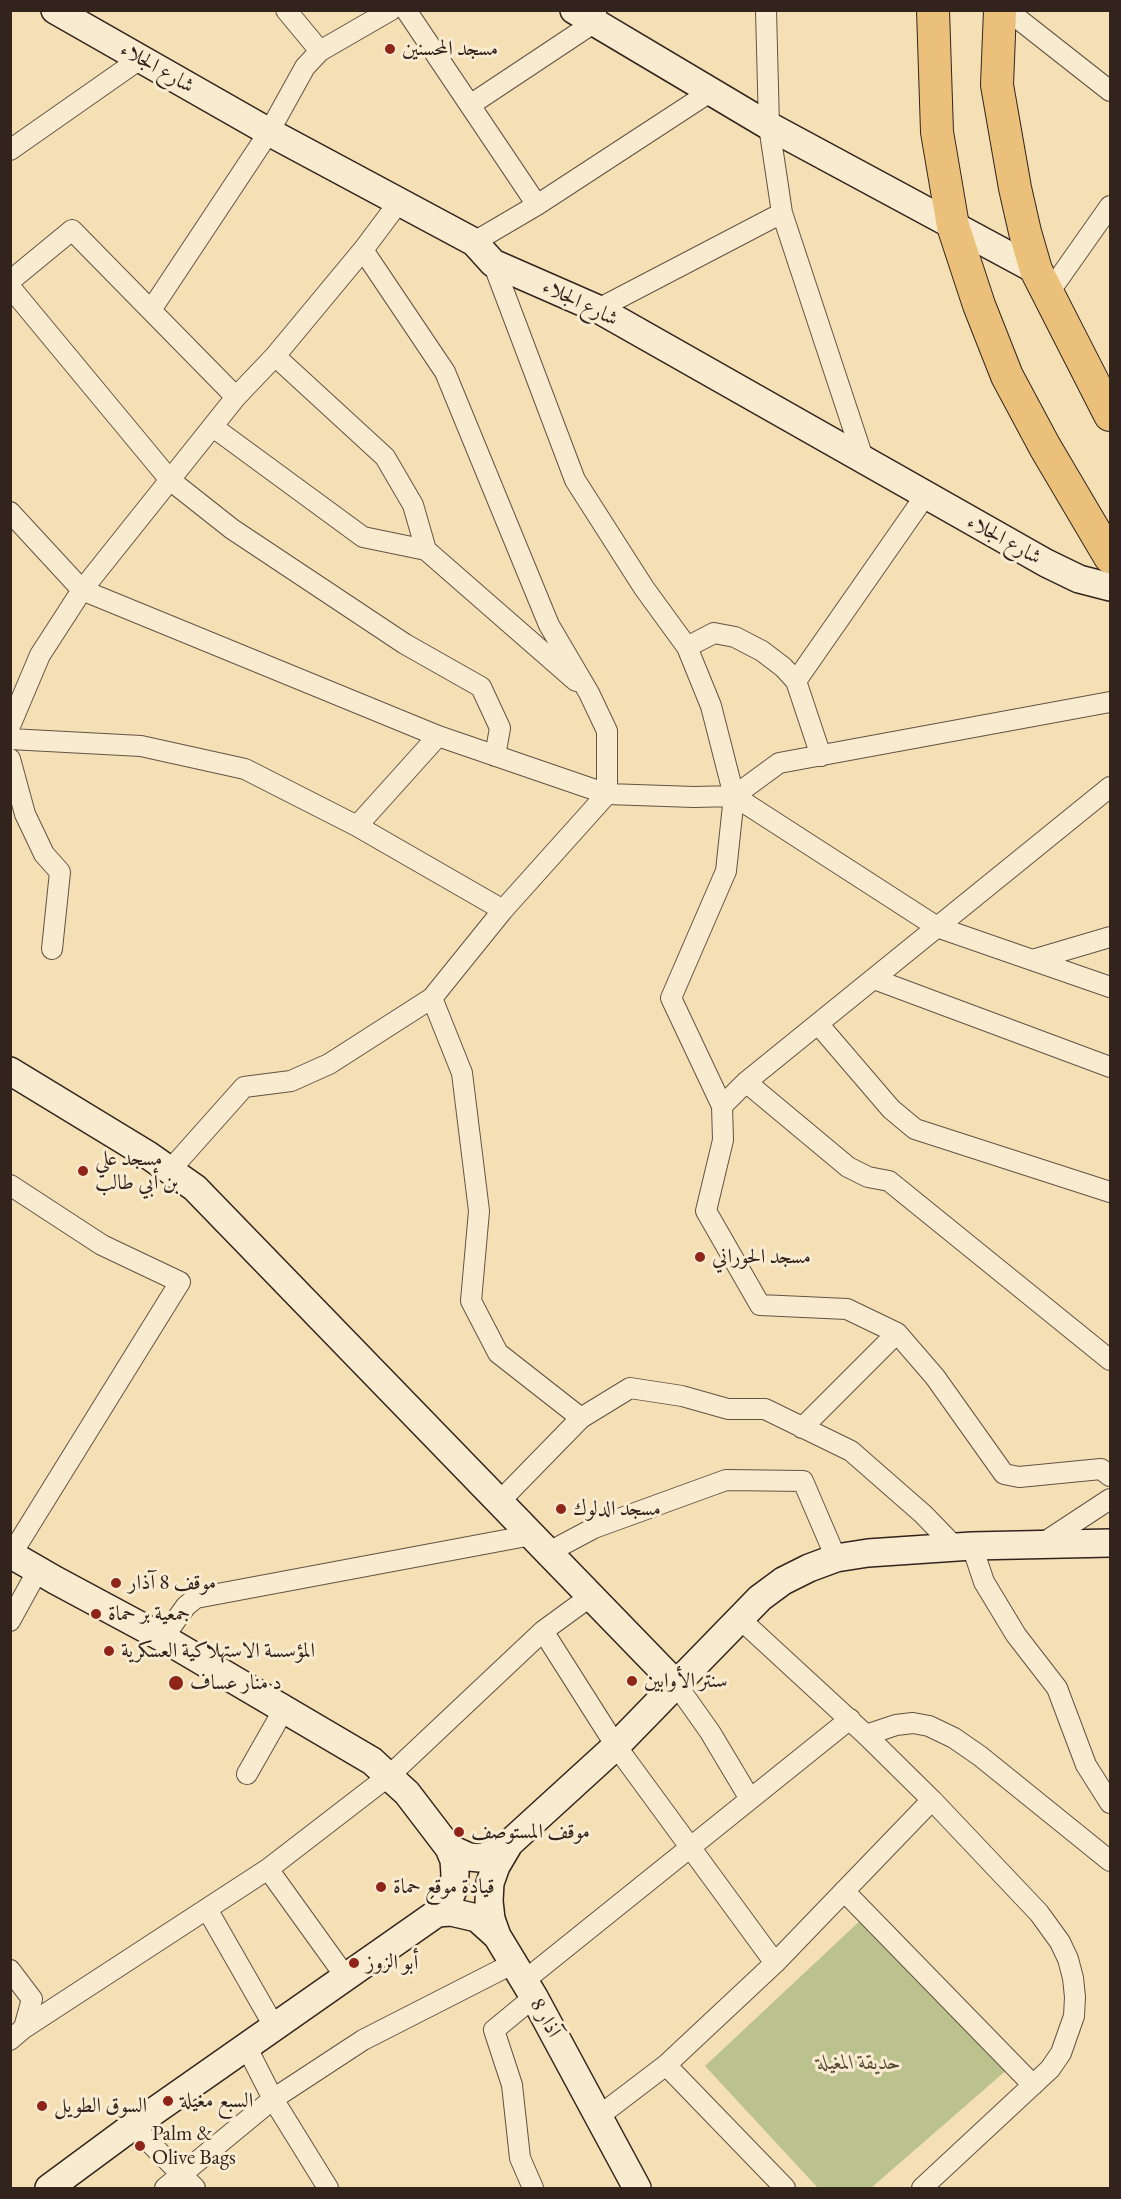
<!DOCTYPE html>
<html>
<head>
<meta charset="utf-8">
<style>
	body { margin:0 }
	#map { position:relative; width:1121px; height:2199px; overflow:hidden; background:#f5e0b6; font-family:"EB Garamond",serif }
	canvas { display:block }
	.frame { position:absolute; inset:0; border:12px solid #32241d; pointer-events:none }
</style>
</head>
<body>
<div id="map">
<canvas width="1121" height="2199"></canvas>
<div class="frame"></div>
</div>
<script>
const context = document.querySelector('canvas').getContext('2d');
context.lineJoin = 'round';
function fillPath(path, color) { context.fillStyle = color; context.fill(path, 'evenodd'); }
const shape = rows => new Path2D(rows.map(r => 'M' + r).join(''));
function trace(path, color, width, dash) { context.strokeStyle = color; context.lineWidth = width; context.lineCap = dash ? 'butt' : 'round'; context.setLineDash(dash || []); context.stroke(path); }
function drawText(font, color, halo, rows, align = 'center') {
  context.font = font + ' "EB Garamond",Amiri,serif'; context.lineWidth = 6; context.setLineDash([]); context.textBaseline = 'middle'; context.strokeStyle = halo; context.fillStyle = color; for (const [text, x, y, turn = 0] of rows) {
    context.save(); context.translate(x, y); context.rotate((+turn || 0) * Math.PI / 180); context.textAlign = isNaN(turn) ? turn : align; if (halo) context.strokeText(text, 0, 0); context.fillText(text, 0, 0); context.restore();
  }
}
const green = shape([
	[863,1918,1009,2068,871,2188,818,2188,705,2066]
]);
const street = shape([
	[286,10,320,51],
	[406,10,537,205],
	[766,10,769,126,782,213,864,461],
	[1007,10,1110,91],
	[470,105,595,22,596,13],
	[10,150,140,59],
	[474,242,537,205,710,92],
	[493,263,575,480,644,588,687,647,711,706,734,796,937,927,1110,987],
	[10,281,72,230,236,397],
	[10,287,170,480,232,529,405,644,481,687,500,728,495,756],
	[1048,294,1110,206],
	[598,309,782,213],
	[151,310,269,132,305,67,320,51,391,10],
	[275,356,385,457,413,505,426,550],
	[213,427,363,537,426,550,576,681],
	[10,512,82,590,438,736,607,794,694,797,734,796,779,763,1110,702],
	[687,647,714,633,735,637,762,651,783,667,796,681,821,756],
	[796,681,925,496],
	[10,726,40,655,82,590,236,397,275,356,363,250,399,202],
	[10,739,141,746,245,769,357,826,503,910],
	[10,759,25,814,44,854,60,872,52,949],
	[734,796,726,871,671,998,722,1106,723,1140,706,1211,760,1305,847,1309,897,1333],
	[357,826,438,736],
	[1032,960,1110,937],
	[874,979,1110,1067],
	[432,998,462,1073,479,1211,471,1301,498,1353,581,1418],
	[819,1025,891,1109,915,1129,1110,1192],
	[746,1082,848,1167,868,1177,889,1181,1110,1360],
	[722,1106,746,1082,1110,787],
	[171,1169,244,1087,291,1081,329,1064,432,998,503,910,607,794,607,731,589,693,549,625,445,372,363,250],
	[10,1185,102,1245,180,1282,11,1555],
	[802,1428,897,1333,935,1377,1004,1474,1019,1477,1101,1469,1110,1476],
	[500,1501,581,1418,630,1388,682,1396,728,1409,765,1409,851,1451,923,1514,956,1548],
	[1040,1545,1110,1499],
	[972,1546,984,1582,1016,1635,1057,1688,1086,1765,1110,1803],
	[549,1552,594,1528,726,1480,803,1481,836,1558],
	[739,1618,866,1735,932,1800,1039,1913,1060,1942,1068,1959,1073,1978,1075,1997,1074,2016,1061,2053,1050,2069,922,2188],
	[10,1621,38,1570],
	[543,1631,616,1746,775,1963],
	[163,1638,186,1606,196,1598,532,1535],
	[676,1684,710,1732,750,1799],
	[866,1735,896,1725,913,1723,929,1726,954,1738,980,1756,1110,1861],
	[247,1774,284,1709],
	[268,1869,345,1976],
	[844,1891,1033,2085],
	[207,1909,274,2026],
	[10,1970,32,1999,24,2028],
	[524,1981,850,1719],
	[10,2040,24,2028,268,1869,390,1775,543,1631,591,1596],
	[246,2046,273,2099,328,2188],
	[666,2065,785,2188],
	[599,2116,666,2065,775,1963,932,1800],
	[133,2126,195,2188],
	[165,2188,273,2099,363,2040,514,1963],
	[533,2188,520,2158,512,2085,494,2030,534,1997]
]);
const secondary = shape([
	[55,10,269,132,474,242,493,263,598,309,1046,563,1079,579,1110,587],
	[574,10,769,126,1036,270],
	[10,1071,148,1155,195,1188,676,1684],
	[10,1554,55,1580,163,1638,372,1761,407,1793,449,1848,454,1860,455,1874,454,1887,449,1900,437,1913,133,2126,49,2188],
	[509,1844,496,1866,490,1883,489,1901,491,1919,497,1936,534,1997,637,2188],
	[449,1848,469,1857,480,1858,501,1851,616,1746,760,1598,783,1581,809,1568,836,1558,868,1553,972,1546,1110,1543],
	[437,1913,451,1912,477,1918,497,1936]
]);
const primary = shape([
	[933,10,937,132,953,226,979,305,1007,376,1045,447,1110,557],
	[1000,10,997,85,1015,188,1025,232,1036,270,1110,415]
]);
const markers = [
	[390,49,6,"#8f2418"],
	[83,1171,6,"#8f2418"],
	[700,1257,6,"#8f2418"],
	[561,1509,6,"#8f2418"],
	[116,1583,6,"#8f2418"],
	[96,1614,6,"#8f2418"],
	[109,1651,6,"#8f2418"],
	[632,1681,6,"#8f2418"],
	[176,1683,8,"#8f2418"],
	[459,1832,6,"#8f2418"],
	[381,1887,6,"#8f2418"],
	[354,1963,6,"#8f2418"],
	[168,2101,6,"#8f2418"],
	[42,2106,6,"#8f2418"],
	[140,2146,6,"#8f2418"]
];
const poiNames = [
	["مسجد المحسنين",402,49],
	["مسجد علي",95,1159],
	["بن أبي طالب",95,1183],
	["مسجد الحوراني",712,1257],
	["مسجد الدلوك",573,1509],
	["موقف 8 آذار",128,1583],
	["جمعية بر حماة",108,1614],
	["المؤسسة الاستهلاكية العسكرية",121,1651],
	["سنتر الأوابين",644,1681],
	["د منار عساف",190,1683],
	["موقف المستوصف",471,1832],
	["قيادة موقع حماة",393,1887],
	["أبو الزوز",366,1963],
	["السبع مغيلة",180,2101],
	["السوق الطويل",54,2106],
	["Palm &",152,2134],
	["Olive Bags",152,2158]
];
const streetNames = [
	["شارع الجلاء",157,68,30],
	["شارع الجلاء",580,303,26],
	["شارع الجلاء",1004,540,29],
	["8 آذار",545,2018,61]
];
const parkNames = [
	["حديقة المغيلة",859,2063]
];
fillPath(green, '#bcc28d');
trace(street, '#635343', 22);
trace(secondary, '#32241d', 30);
trace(primary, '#32241d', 34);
trace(street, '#f8ebd0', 20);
trace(secondary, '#f8ebd0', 27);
trace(primary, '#eac07b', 32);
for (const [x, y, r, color] of markers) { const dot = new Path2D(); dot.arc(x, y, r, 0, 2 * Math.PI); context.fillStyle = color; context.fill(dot); trace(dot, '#f8ebd0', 2); }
drawText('21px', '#32241d', '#f8ebd0', poiNames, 'left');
drawText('21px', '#32241d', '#f8ebd0', streetNames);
drawText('italic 21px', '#544c39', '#f8ebd0', parkNames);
</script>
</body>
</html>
